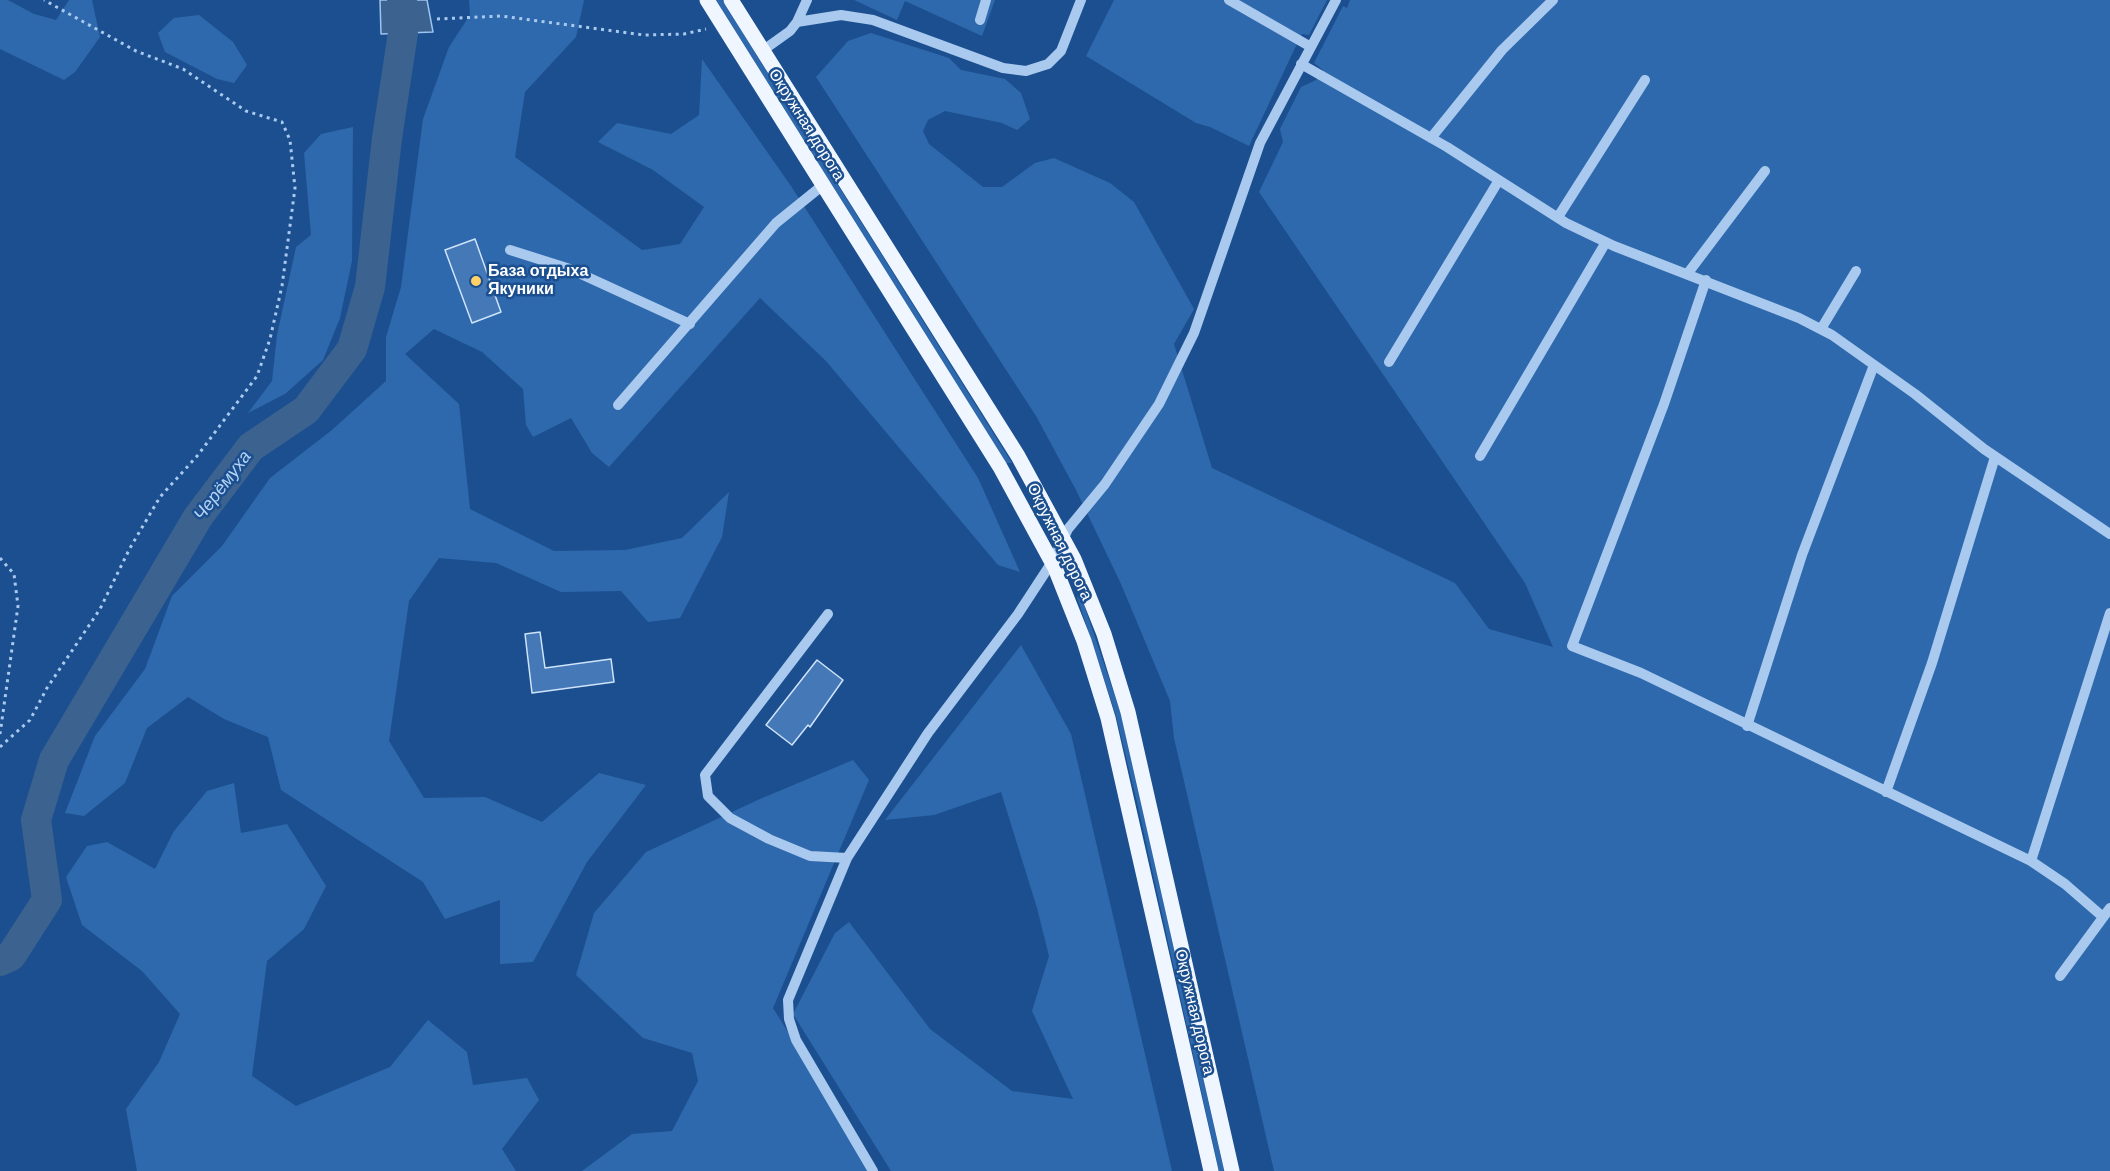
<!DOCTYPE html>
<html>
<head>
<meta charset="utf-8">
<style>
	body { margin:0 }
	canvas { display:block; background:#1b4f8f }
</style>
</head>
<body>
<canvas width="2110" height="1171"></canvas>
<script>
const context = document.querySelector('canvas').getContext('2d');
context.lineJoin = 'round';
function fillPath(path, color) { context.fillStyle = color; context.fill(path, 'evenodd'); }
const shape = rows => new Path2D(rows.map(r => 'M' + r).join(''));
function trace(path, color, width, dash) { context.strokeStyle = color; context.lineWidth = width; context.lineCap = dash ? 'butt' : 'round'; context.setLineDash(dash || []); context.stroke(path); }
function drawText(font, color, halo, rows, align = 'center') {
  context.font = font + ' Arial,sans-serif'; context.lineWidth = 5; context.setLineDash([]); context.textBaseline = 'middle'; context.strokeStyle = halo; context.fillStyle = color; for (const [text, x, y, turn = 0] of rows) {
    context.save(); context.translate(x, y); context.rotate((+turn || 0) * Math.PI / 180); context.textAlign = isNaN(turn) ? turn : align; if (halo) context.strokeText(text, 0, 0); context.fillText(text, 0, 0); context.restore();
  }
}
const green = shape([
	[0,0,8,0,34,14,56,20,69,0,92,0,100,37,75,72,64,80,0,49],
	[469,0,584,0,576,37,525,92,515,157,642,250,680,244,704,207,653,170,598,142,617,123,671,134,699,115,702,59,791,186,978,478,1020,572,998,565,826,361,760,298,609,467,592,453,571,418,533,437,526,425,523,389,482,352,434,329,405,354,459,404,470,509,554,551,625,550,682,538,729,492,722,537,680,618,648,622,621,591,561,592,496,563,439,558,409,601,389,741,424,798,485,797,542,822,599,773,646,785,587,862,533,962,500,964,500,900,445,919,423,882,281,790,268,737,224,719,188,697,147,728,125,783,84,816,65,813,95,736,145,669,172,596,222,546,270,478,332,430,386,381,386,337,401,287,423,119,449,47,470,15],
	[716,0,722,0,1012,463,1006,463],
	[854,0,995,0,982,36,905,1,897,20],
	[1114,0,1327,0,1309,35,1302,34,1295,48,1249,146,1210,127,1196,123,1086,56],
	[1350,0,2110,0,2110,1171,1274,1171,1174,738,1170,701,1121,584,1076,490,1036,416,816,77,848,41,871,33,949,58,961,70,1005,79,1021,93,1030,119,1017,130,1002,123,945,111,928,120,923,131,929,144,983,187,1002,187,1035,163,1054,158,1110,183,1134,202,1194,309,1174,344,1212,468,1455,583,1489,629,1553,647,1525,583,1259,192,1283,142,1280,129,1301,87,1316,80,1323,70,1314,63,1343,6,1347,8],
	[199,15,233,42,247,65,234,83,217,79,165,52,158,33,174,18],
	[353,127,352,261,340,318,323,360,285,394,248,413,272,381,277,335,296,247,311,235,304,153,321,134],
	[1081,596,1121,714,1224,1171,1219,1171,1137,802,1116,716,1077,597],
	[1021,645,1071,734,1172,1171,891,1171,793,1014,835,933,849,922,930,1029,1012,1091,1073,1099,1032,1011,1049,956,1037,908,1001,792,934,815,885,820],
	[853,760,869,780,773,1008,875,1171,582,1171,632,1134,672,1131,698,1081,692,1053,643,1038,576,975,594,913,646,852,760,799],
	[234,783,241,833,287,824,326,886,304,929,267,961,252,1076,296,1106,390,1067,428,1020,467,1052,473,1085,527,1078,539,1100,502,1149,516,1171,137,1171,126,1109,159,1062,180,1014,142,971,82,925,66,877,87,846,107,842,155,869,174,831,207,791]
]);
const water = shape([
	[380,0,427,0,433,32,381,34,380,0]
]);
const river = shape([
	[0,961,11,956,47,900,36,820,54,760,198,517,251,447,306,410,352,349,370,287,387,138,403,33,402,0]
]);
const building = shape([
	[475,239,501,312,472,323,445,250,475,239],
	[540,632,545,668,611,659,614,682,532,693,525,634,540,632],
	[817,660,843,680,810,727,808,725,792,745,766,725,817,660]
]);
const path = shape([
	[437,19,501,16,644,35,684,34,706,29],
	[0,558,14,574,18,606,0,734],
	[0,747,30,720,47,688,100,609,130,548,160,497,198,455,257,376,270,339,282,286,295,188,290,140,282,122,246,111,183,69,136,51,44,0]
]);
const minor = shape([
	[1229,0,1311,47],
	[980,20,986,0],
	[797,22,841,15,873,20,1003,68,1026,71,1048,64,1061,51,1081,0],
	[762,51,790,31,797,22,807,0],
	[1301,64,1447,147,1566,223,1614,246,1799,318,1832,335,1915,394,1984,449,2110,534],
	[1431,138,1502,50,1553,0],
	[1558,217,1645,80],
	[510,250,570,269,690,324],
	[1688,273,1765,171],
	[1706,280,1664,404,1572,646,1641,673,2031,861,2065,884,2103,917],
	[1821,329,1856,271],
	[1389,362,1499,180],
	[618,405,776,223,823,185],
	[1480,456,1606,242],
	[828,614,705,775,708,796,730,818,769,839,810,856,847,858],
	[1747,726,1802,555,1874,365],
	[1886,792,1932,663,1995,457],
	[2031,861,2110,613],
	[2060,976,2110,908],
	[873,1171,796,1040,789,1019,788,1000,847,858,928,733,1018,614,1052,562,1068,529,1105,484,1159,404,1194,333,1260,143,1336,0]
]);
const major = shape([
	[707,0,1000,467,1055,568,1084,641,1108,718,1211,1171],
	[731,0,1018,456,1074,559,1104,634,1128,712,1232,1171]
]);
const markers = [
	[476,281,6,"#ffd166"]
];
const streetNames = [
	["Окружная дорога",806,125,58],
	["Окружная дорога",1059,542,64],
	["Окружная дорога",1194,1012,77]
];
const poiNames = [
	["База отдыха",488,272],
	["Якуники",488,290]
];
const waterNames = [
	["Черёмуха",223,486,-53]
];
fillPath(green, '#2e69ad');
fillPath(water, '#3c6290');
trace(water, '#9cc4f0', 1.5);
trace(river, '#3c6290', 30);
fillPath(building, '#4478b7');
trace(building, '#cfe3fa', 1.5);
trace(path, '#a9c9ee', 3, [3, 4.5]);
trace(minor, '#a9c9ee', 10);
trace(major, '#f0f6ff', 15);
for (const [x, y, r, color] of markers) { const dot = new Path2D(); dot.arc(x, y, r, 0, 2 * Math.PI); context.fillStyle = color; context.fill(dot); trace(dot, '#1b4f8f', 2); }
drawText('16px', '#fff', '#1b4f8f', streetNames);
drawText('bold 16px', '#fff', '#1b4f8f', poiNames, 'left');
drawText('italic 18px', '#b5d3f5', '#1b4f8f', waterNames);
</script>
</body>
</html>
